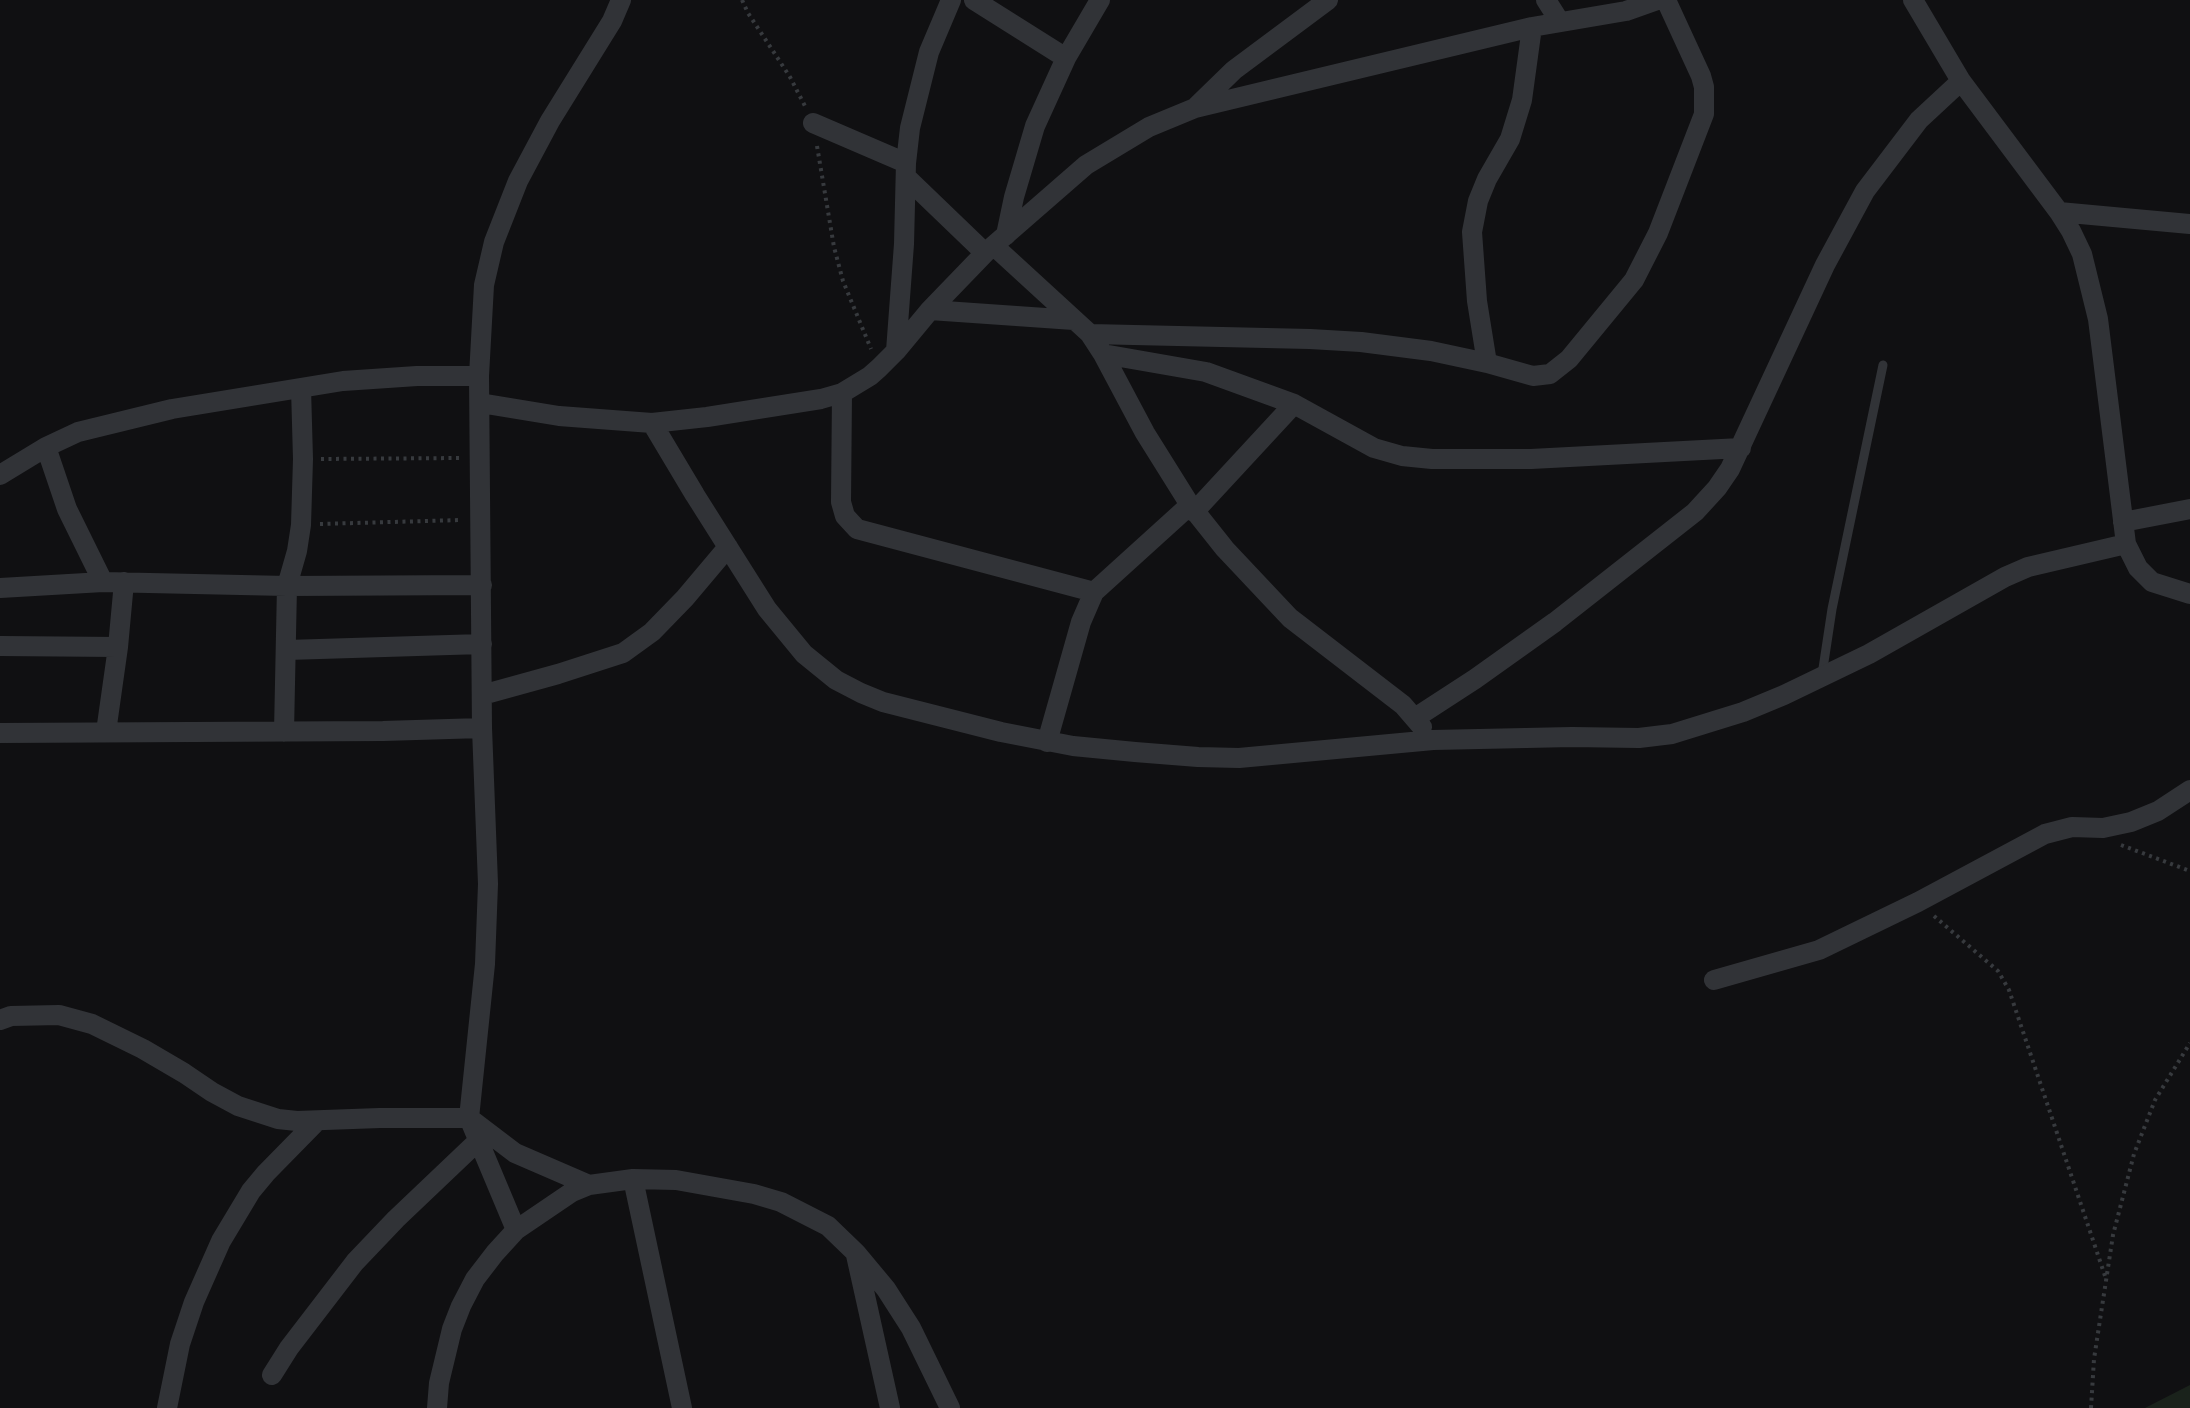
<!DOCTYPE html>
<html>
<head>
<meta charset="utf-8">
<style>
	body { margin:0 }
	canvas { display:block; background:#101012 }
</style>
</head>
<body>
<canvas width="2190" height="1408"></canvas>
<script>
const context = document.querySelector('canvas').getContext('2d');
context.lineJoin = 'round';
function fillPath(path, color) { context.fillStyle = color; context.fill(path, 'evenodd'); }
const shape = rows => new Path2D(rows.map(r => 'M' + r).join(''));
function trace(path, color, width, dash) { context.strokeStyle = color; context.lineWidth = width; context.lineCap = dash ? 'butt' : 'round'; context.setLineDash(dash || []); context.stroke(path); }
const green = shape([
	[2190,1385,2190,1408,2145,1408]
]);
const path = shape([
	[742,0,748,13,790,77,806,108],
	[817,146,834,247,843,281,871,349],
	[321,459,461,458],
	[320,524,462,520],
	[2121,845,2190,871],
	[1934,916,1998,971,2009,990,2106,1279],
	[2091,1408,2094,1359,2113,1235,2134,1154,2155,1100,2190,1043]
]);
const lane = shape([
	[1822,675,1832,609,1883,365]
]);
const street = shape([
	[974,0,1066,58],
	[1546,0,1560,22],
	[1913,0,1961,81,2059,212,2071,231,2082,254,2098,319,2126,544,2138,568,2152,582,2190,594],
	[1197,106,1234,70,1328,0],
	[813,123,906,163],
	[906,177,985,253],
	[2059,212,2190,224],
	[1006,235,1014,197,1035,126,1066,58,1100,0],
	[994,246,1090,334,1103,354,1145,433,1190,505,1225,549,1290,618,1403,705,1422,727],
	[930,310,1074,320],
	[1090,334,1310,339,1361,342,1431,351,1487,363,1533,376,1550,374,1569,359,1634,280,1658,233,1704,114,1704,87,1701,76,1666,0],
	[896,351,904,244,906,163,910,128,929,52,951,0],
	[1103,354,1206,372,1294,404,1374,448,1402,456,1432,459,1531,459,1741,448],
	[1487,363,1477,301,1472,232,1478,201,1487,179,1510,139,1522,100,1532,27],
	[842,393,841,502,845,516,857,529,1094,592],
	[480,403,559,416,652,423,707,417,821,399,842,393,870,376,879,368,896,351,930,310,985,253,1086,165,1149,127,1195,108,1532,27,1626,11,1657,0],
	[652,423,695,495,767,609,804,654,836,680,861,693,883,702,1001,732,1073,746,1135,752,1198,757,1239,758,1433,740,1572,737,1639,738,1672,734,1743,712,1784,695,1869,654,2005,577,2028,567,2126,544],
	[46,447,67,509,103,582,287,586,482,585],
	[0,475,46,447,78,432,172,409,343,381,417,376,479,376],
	[1194,512,1294,404],
	[2123,522,2190,509],
	[0,588,103,582],
	[0,646,118,647],
	[287,650,482,644],
	[482,695,558,674,623,653,652,632,685,598,728,547],
	[1415,718,1475,679,1555,622,1695,512,1717,488,1730,469,1825,265,1865,191,1919,120,1961,81],
	[106,732,118,647,124,582],
	[284,732,287,586,297,551,301,525,303,459,301,388],
	[0,733,383,731,482,728],
	[1047,742,1081,622,1094,592,1190,505],
	[1714,980,1819,950,1918,902,2045,834,2072,827,2103,828,2131,822,2158,811,2190,790],
	[0,1020,11,1016,59,1015,92,1024,143,1049,184,1073,212,1092,238,1106,278,1119,297,1121,380,1118,469,1118,515,1153,589,1185],
	[633,1179,682,1408],
	[516,1230,469,1118,485,964,488,884,482,728,479,376,484,285,494,242,518,181,550,121,612,21,621,0],
	[856,1255,890,1408],
	[272,1375,289,1348,355,1262,396,1219,478,1141],
	[167,1408,180,1344,194,1302,221,1241,251,1191,266,1173,317,1121],
	[437,1408,439,1383,452,1329,461,1306,475,1279,495,1253,516,1230,572,1192,589,1185,633,1179,676,1180,754,1194,781,1202,828,1226,856,1253,886,1289,911,1328,950,1408]
]);
fillPath(green, '#1a221b');
trace(path, '#373a3e', 4, [3, 4.5]);
trace(lane, '#313337', 9);
trace(street, '#313337', 20);
</script>
</body>
</html>
